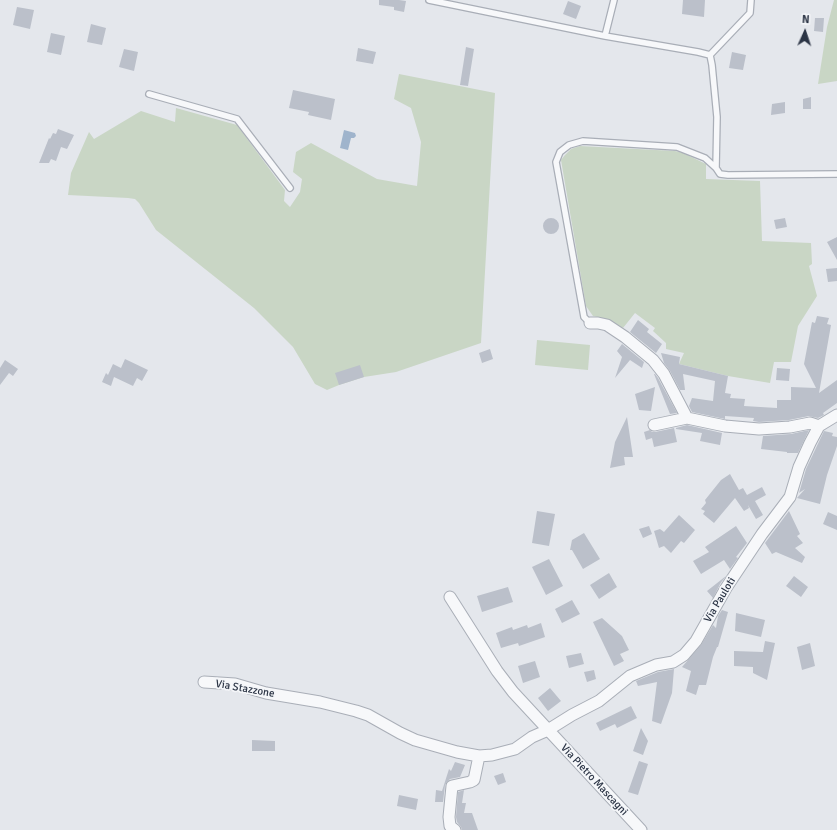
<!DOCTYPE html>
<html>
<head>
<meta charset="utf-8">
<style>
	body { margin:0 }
	#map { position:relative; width:837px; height:830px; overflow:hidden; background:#e4e7ec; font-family:Signika,sans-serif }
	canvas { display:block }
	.north { position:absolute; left:785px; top:12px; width:40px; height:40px; -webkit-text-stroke:3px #f4f6f9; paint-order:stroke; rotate:3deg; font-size:11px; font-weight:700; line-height:16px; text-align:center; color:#2b3445 }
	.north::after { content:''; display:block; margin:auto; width:14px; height:18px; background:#2b3445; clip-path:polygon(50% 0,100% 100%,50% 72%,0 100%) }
</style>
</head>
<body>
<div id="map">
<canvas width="837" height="830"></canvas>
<div class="north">N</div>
</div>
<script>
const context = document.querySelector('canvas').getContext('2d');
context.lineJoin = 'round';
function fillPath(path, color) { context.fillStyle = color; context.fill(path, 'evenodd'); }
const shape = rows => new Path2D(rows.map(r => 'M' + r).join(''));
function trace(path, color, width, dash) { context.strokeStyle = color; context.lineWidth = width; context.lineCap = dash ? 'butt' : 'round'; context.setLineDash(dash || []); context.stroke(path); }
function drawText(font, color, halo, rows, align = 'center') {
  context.font = font + ' Signika,sans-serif'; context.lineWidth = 3.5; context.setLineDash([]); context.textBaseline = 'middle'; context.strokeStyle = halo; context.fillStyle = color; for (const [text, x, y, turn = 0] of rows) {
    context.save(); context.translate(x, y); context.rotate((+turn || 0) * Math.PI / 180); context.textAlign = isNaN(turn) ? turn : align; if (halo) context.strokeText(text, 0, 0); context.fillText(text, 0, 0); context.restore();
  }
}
const green = shape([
	[834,0,837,0,837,81,818,84,827,27],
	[399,74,495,93,481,343,396,372,364,377,339,385,327,390,315,384,293,347,254,308,156,230,139,203,135,199,128,198,68,195,71,173,89,132,94,139,141,111,175,122,176,108,237,125,285,190,284,201,290,207,300,192,302,179,293,172,296,152,311,143,377,179,417,186,421,142,411,108,394,99],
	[580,146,675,151,683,153,706,164,706,179,760,181,762,241,811,243,812,264,809,266,817,296,798,326,791,362,774,362,770,383,728,376,679,364,684,353,666,349,666,343,653,331,655,328,635,313,623,328,609,320,593,316,586,306,561,160,565,155,571,149],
	[537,340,590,345,588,370,535,365]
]);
const water = shape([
	[344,130,355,133,356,136,354,138,351,138,348,150,340,148]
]);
const building = shape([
	[379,0,399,0,406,1,404,12,394,10,394,7,379,5],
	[683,0,705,0,704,17,682,14],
	[568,1,581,6,576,19,563,14],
	[17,7,34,10,30,29,13,25],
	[815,18,824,18,823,32,814,31],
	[91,24,106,28,102,45,87,42],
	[51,33,65,36,61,55,47,52],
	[466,47,474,49,468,86,460,85],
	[358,48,376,52,373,64,356,61],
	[124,49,138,52,134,71,119,67],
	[732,52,746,55,743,70,729,68],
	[293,90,335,99,331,120,308,115,309,112,289,108],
	[811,97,811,109,803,109,803,99],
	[785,102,785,113,771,115,772,104],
	[58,129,74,135,67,149,61,147,56,161,51,159,49,163,39,163,49,138,50,139,53,133,56,134],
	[785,218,787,227,776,229,774,220],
	'543 226a8 8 0 1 1 16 0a8 8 0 1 1-16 0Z',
	[837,237,837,260,827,242],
	[837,268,837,281,828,282,826,269],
	[817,316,829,318,827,324,831,325,819,393,837,380,837,403,823,413,824,415,818,418,809,416,789,420,759,422,753,421,754,418,725,416,725,419,692,412,689,406,692,398,713,401,715,381,683,374,685,390,680,390,670,371,664,363,661,353,680,357,679,364,728,376,725,393,731,394,730,398,745,399,744,406,777,408,777,400,791,400,791,387,816,388,804,364,812,322,815,323],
	[638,320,649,329,647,332,662,344,656,353,630,332],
	[622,344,644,362,642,368,630,360,615,378,622,357,617,351],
	[490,349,493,359,482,363,479,353],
	[125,359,148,370,142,381,137,378,133,386,114,377,111,386,102,382,106,373,108,375,113,364,121,368],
	[5,360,18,369,13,376,9,373,0,385,0,368],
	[360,365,364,377,339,385,335,373],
	[777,368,790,369,789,381,776,380],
	[654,374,655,374,658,378,677,413,670,414],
	[655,387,651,411,639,410,635,394],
	[627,417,633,457,624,457,625,465,610,468,615,442],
	[687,425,722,433,720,445,700,441,702,433,676,429,676,428],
	[674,428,677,442,654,447,652,438,646,440,644,432,650,430,652,432,655,432],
	[809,430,798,453,787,453,787,452,761,449,763,436,791,434],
	[824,431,833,433,832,436,837,437,837,446,827,475,820,504,797,498,805,489,799,493,806,469],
	[730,474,739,490,743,488,747,495,762,487,766,495,755,501,763,515,756,519,748,505,749,508,744,511,735,498,714,523,703,514,705,511,701,509,706,503,705,500,721,480],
	[537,511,555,514,549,546,532,543],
	[789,511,800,534,797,536,803,543,795,548,805,557,802,563,776,552,772,554,765,543],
	[828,512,837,516,837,530,823,524],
	[679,515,695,530,684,543,681,541,671,553,664,546,659,548,654,531,660,529,664,532],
	[649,526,652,534,643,538,639,529],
	[736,526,747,543,736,557,738,558,730,569,724,560,701,574,693,561,709,552,705,547],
	[584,533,600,559,583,569,572,550,570,550,572,540],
	[549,559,563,586,546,595,532,567],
	[609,573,617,587,599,599,590,585],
	[726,576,720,584,713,598,707,591],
	[794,576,808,587,801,597,786,586],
	[508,587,513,602,482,612,477,596],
	[572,600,580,614,562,623,555,609],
	[722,610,728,612,718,647,717,647,713,657,706,685,699,685,696,695,686,691,691,671,682,667,701,645,713,625,716,628,718,616],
	[736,613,765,620,761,637,735,631],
	[602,618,622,636,629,650,620,654,624,661,614,666,593,622],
	[541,623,545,637,519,646,518,643,501,648,496,633,512,627,513,630,527,625,528,628],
	[765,641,775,643,767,680,753,673,753,667,734,666,734,651,763,652],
	[810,643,815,666,802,670,797,647],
	[581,653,584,664,569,668,566,656],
	[535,661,540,677,523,683,518,666],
	[674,669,672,693,661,724,652,721,657,682,638,686,636,681,658,672],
	[594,670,596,679,587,682,584,672],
	[550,688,561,701,548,711,538,698],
	[631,706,637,718,617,728,615,724,600,731,596,723],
	[641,728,648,741,643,755,633,751],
	[252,740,275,741,275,751,252,751],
	[639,761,648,764,638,795,628,792],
	[455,762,465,765,460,777,450,779,447,782,445,785,443,802,435,802,436,790,442,791,449,769,451,771],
	[503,773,506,782,498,785,494,776],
	[464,790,462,803,466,803,464,813,472,813,478,830,462,830,461,827,457,822,456,817,458,792],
	[399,795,418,799,416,810,397,806]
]);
const service = shape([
	[429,0,605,36,698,52,710,55,712,65,717,117,716,168,720,174,728,175,837,174],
	[605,36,614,0],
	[710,55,750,13,751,0],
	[149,94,237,119,290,188],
	[590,323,584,317,556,162,560,152,569,145,583,141,677,147,705,158,716,168]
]);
const minor = shape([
	[590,323,598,323,607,325,625,337,653,360,664,374,687,418,725,426,759,429,790,427,810,423,819,426],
	[654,425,687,418],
	[450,597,497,671,513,692,641,830],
	[204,682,235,684,266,693,320,702,356,711,368,715,400,733,415,740,457,752,479,756,492,755,515,749,532,737,548,730,572,715,599,701,630,676,656,665,673,662,684,655,696,641,726,588,762,534,790,497,799,467,810,443,819,426,837,415],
	[455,830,450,826,449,817,452,786,470,782,474,780,479,756]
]);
const streetNames = [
	["Via Pauloti",720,600,-59],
	["Via Stazzone",245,689,10],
	["Via Pietro Mascagni",594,780,47]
];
fillPath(green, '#c9d6c5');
fillPath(water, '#9fb4cc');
fillPath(building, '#bbc0ca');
trace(service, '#a9aeb7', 8);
trace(minor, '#a9aeb7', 13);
trace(service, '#f7f8fa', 5.5);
trace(minor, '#f7f8fa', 11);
drawText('11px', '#2b3445', '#f4f6f9', streetNames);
</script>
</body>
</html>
